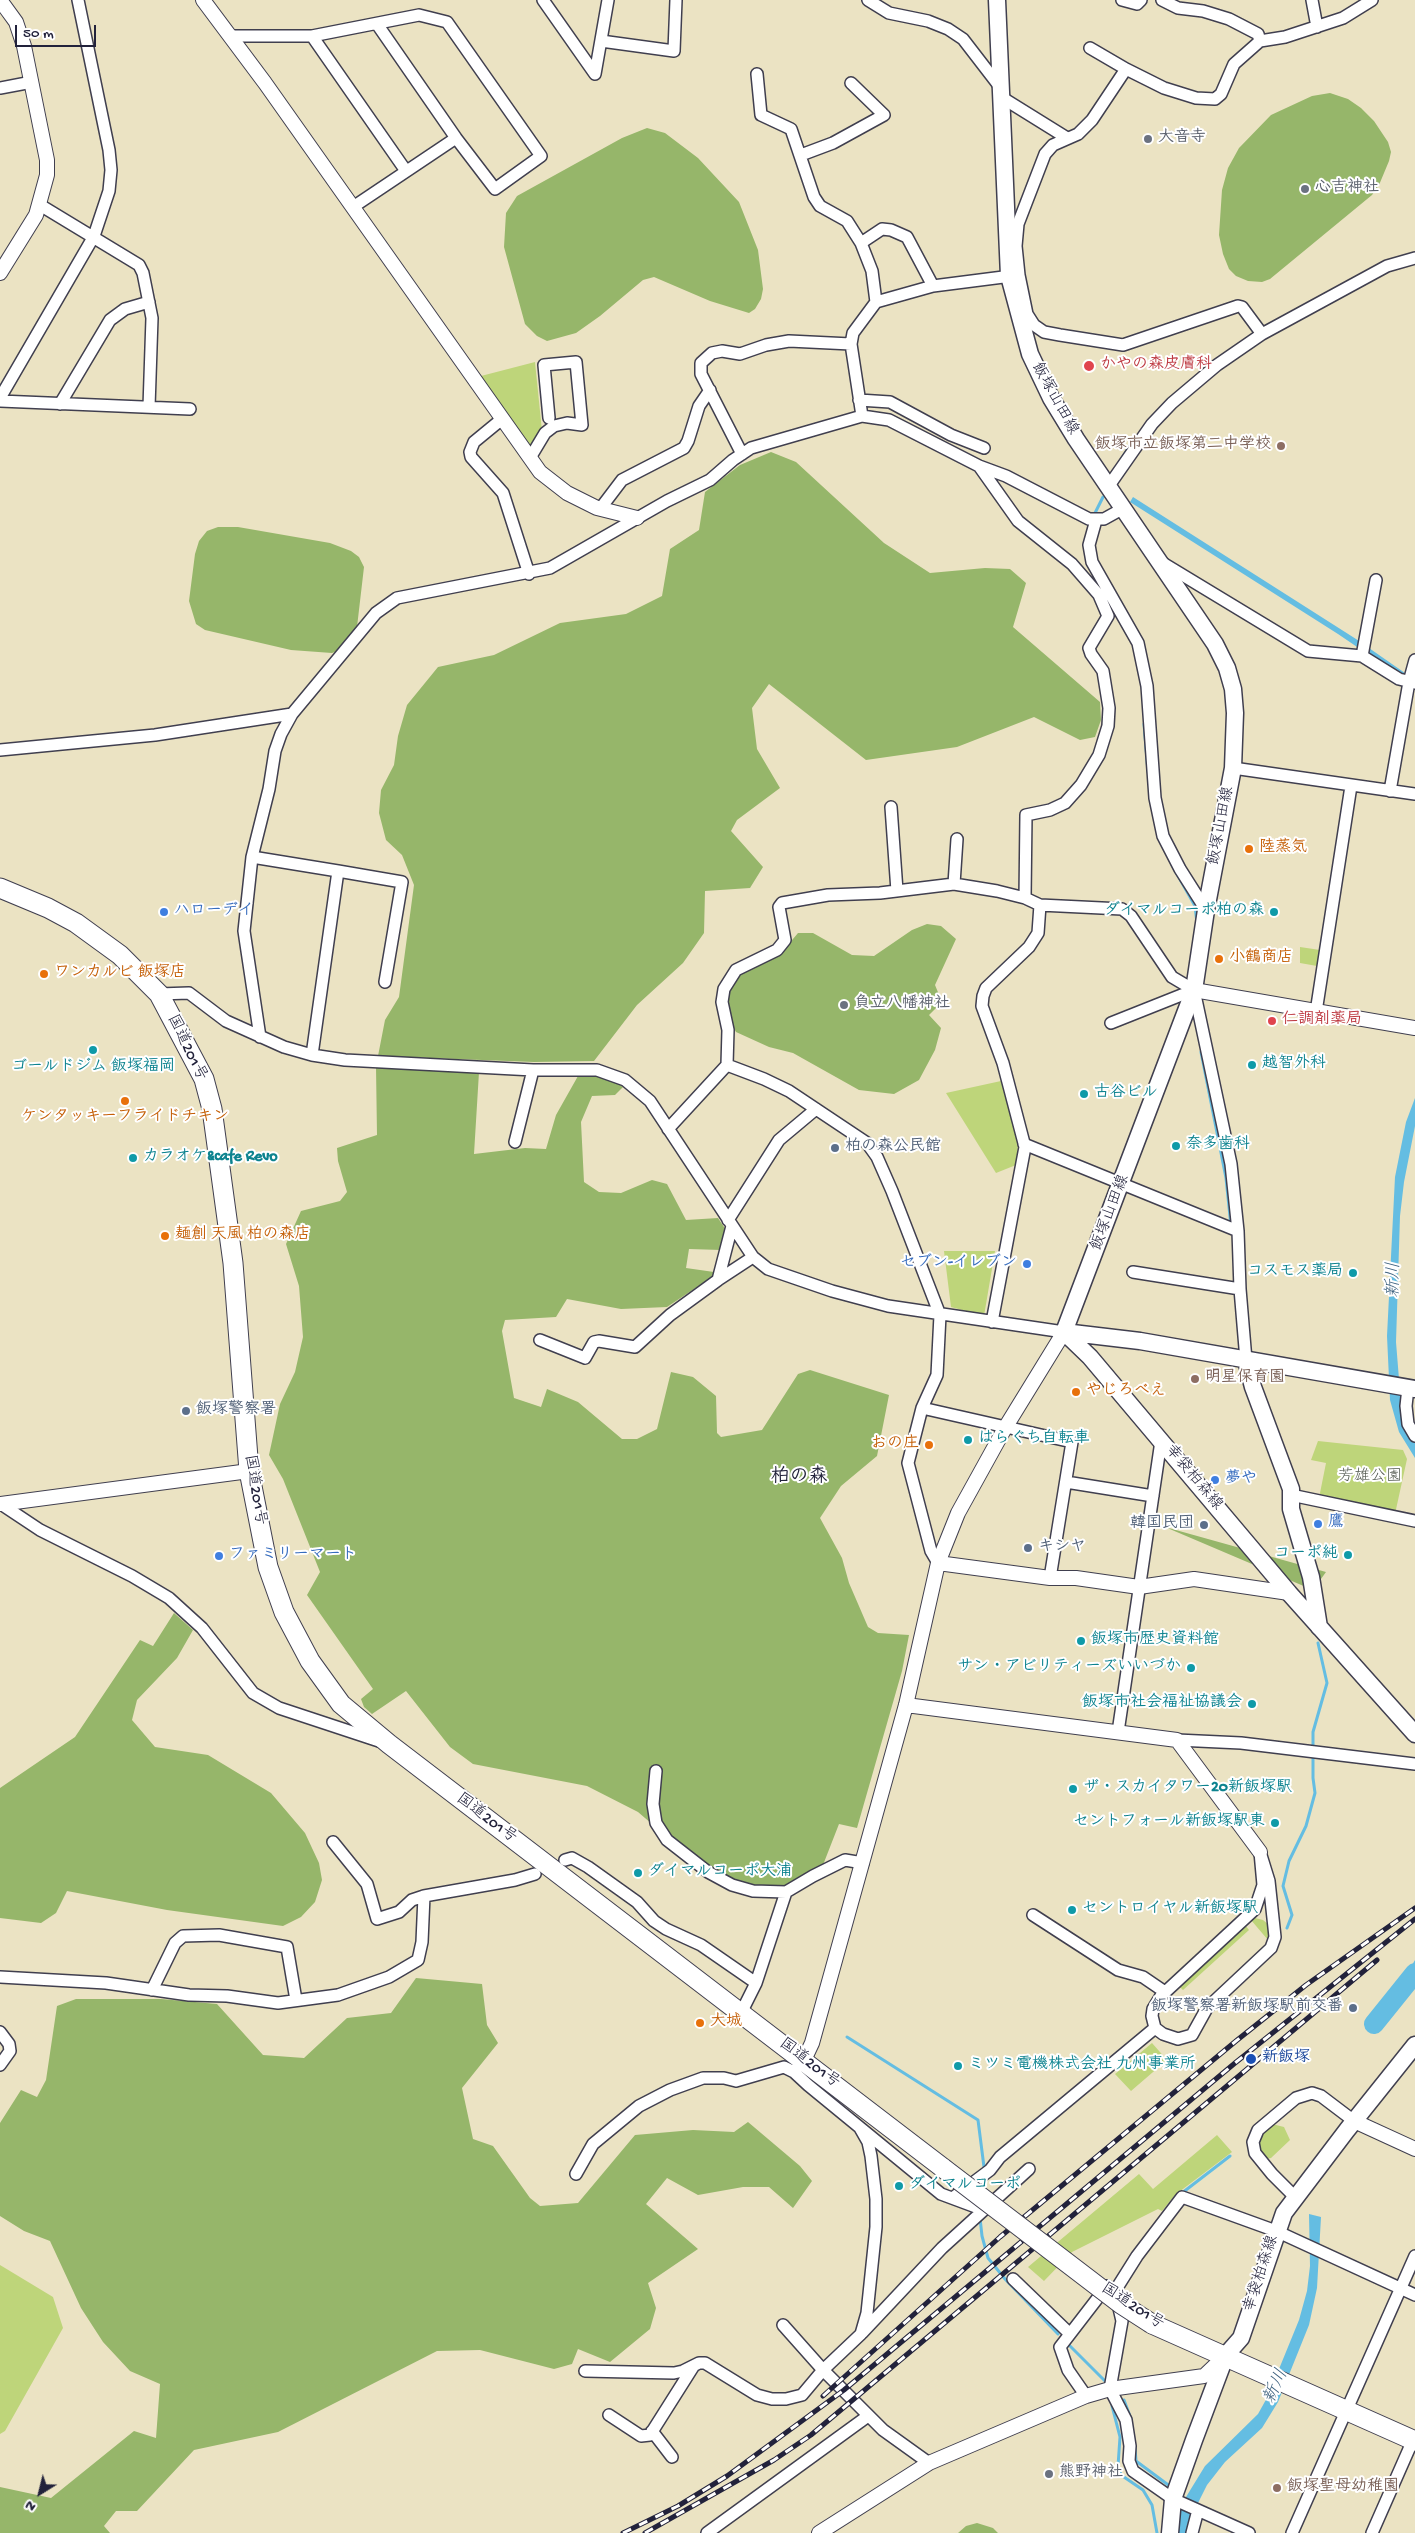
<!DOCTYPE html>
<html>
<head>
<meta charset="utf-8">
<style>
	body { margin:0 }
	#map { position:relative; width:1415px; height:2533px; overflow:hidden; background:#ebe3c3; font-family:"Gochi Hand",sans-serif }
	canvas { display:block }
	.north { position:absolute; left:15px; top:2468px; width:50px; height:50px; -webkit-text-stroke:4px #fff; paint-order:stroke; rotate:216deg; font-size:14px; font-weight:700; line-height:20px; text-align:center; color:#22223b }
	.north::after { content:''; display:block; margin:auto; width:18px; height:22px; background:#22223b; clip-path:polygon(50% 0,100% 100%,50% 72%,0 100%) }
	.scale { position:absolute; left:15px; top:25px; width:81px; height:22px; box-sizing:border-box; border:2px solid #22223b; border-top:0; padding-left:6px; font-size:15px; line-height:18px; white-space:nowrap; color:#22223b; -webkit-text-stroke:4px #fff; paint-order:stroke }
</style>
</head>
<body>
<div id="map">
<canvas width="1415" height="2533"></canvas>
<div class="north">N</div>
<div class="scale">50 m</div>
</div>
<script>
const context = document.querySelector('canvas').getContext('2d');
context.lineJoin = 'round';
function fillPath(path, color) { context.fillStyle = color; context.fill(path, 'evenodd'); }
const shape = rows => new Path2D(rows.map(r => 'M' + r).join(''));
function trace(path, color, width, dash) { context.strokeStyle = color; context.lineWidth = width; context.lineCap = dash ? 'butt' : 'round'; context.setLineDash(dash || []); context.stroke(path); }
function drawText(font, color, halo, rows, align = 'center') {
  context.font = font + ' "Gochi Hand","Klee One",sans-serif'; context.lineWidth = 4; context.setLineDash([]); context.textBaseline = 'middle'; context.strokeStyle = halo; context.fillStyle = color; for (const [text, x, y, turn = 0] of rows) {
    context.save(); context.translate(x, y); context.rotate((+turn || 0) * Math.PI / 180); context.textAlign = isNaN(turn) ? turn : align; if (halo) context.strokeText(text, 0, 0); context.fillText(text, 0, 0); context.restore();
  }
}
const green = shape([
	[535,362,542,431,530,446,481,376],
	[1300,947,1320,950,1317,966,1300,963],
	[1001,1081,1018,1144,1016,1165,996,1173,946,1093],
	[944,1251,995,1251,984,1316,951,1307],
	[1318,1441,1403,1450,1407,1459,1395,1514,1319,1498,1326,1463,1311,1460],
	[1255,1918,1263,1920,1269,1925,1268,1940,1251,1920],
	[1245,1925,1249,1930,1183,1990,1178,1985],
	[1152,2043,1167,2060,1131,2091,1115,2074],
	[1272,2124,1284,2127,1290,2140,1271,2158,1266,2159,1258,2149,1259,2141,1261,2133],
	[1217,2135,1232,2152,1175,2195,1162,2211,1158,2209,1072,2252,1044,2281,1028,2267,1139,2174,1153,2189],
	[0,2265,53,2297,63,2328,5,2431,0,2434]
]);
const forest = shape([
	[1330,93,1348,99,1361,108,1374,121,1388,142,1391,152,1389,161,1379,185,1372,195,1270,279,1262,282,1248,281,1236,276,1229,269,1223,254,1219,235,1222,190,1228,168,1239,148,1271,115,1312,96],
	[647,128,665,133,698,158,739,202,758,250,763,289,761,299,755,309,749,313,710,301,654,277,643,280,600,316,576,333,547,341,537,336,525,324,504,247,506,213,517,196,622,138],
	[771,452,796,462,884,543,930,573,985,568,1010,569,1026,583,1013,627,1100,702,1101,720,1095,737,1080,740,1034,717,957,747,866,760,769,684,752,708,757,749,780,788,737,820,731,831,763,867,750,888,705,891,704,933,683,963,637,1005,594,1061,534,1062,378,1056,385,1020,399,997,414,885,402,855,386,840,379,813,381,790,394,765,398,736,407,705,438,667,494,655,560,623,626,614,662,596,670,549,699,530,705,492,740,465],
	[218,527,238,527,330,543,351,551,359,557,364,567,357,627,343,649,332,653,291,650,205,630,196,624,189,601,195,554,199,541,207,531],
	[927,924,941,926,956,939,935,985,942,1002,929,1015,941,1028,935,1050,919,1080,894,1094,859,1090,793,1053,769,1047,736,1032,731,1023,727,1002,731,984,739,975,782,952,798,933,813,933,852,955,874,956,912,930],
	[376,1067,479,1072,474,1154,525,1148,546,1149,556,1115,578,1076,594,1075,615,1081,623,1087,615,1095,592,1096,581,1122,584,1182,599,1192,621,1193,652,1180,667,1184,686,1220,718,1218,726,1230,721,1250,689,1249,686,1268,714,1272,712,1277,667,1307,621,1309,567,1299,556,1317,505,1320,502,1331,514,1398,541,1407,547,1389,578,1402,622,1439,637,1439,657,1429,671,1372,693,1377,716,1396,717,1433,721,1437,762,1430,798,1374,810,1370,889,1395,877,1456,841,1486,820,1518,842,1558,849,1583,868,1627,878,1633,909,1635,902,1671,857,1828,839,1824,823,1865,785,1888,753,1887,733,1882,687,1854,638,1812,587,1786,473,1764,450,1747,406,1691,372,1714,364,1707,361,1699,373,1689,307,1595,320,1572,283,1479,269,1455,280,1404,295,1372,303,1337,299,1286,286,1244,301,1211,340,1201,347,1192,338,1161,337,1148,377,1135],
	[1165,1527,1326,1572,1313,1590],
	[174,1613,193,1630,177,1658,137,1700,132,1720,155,1747,208,1755,271,1793,305,1833,319,1863,322,1880,315,1902,301,1917,283,1926,167,1910,67,1891,56,1913,41,1923,0,1918,0,1788,75,1737,140,1640,153,1646],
	[416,1978,482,1984,487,2025,498,2043,462,2088,473,2139,493,2146,530,2198,540,2206,578,2203,635,2135,693,2130,734,2132,748,2122,800,2166,812,2181,793,2208,769,2187,743,2187,698,2195,667,2178,646,2204,698,2249,648,2283,656,2308,650,2329,610,2362,578,2349,572,2364,554,2369,480,2350,437,2351,278,2432,194,2450,137,2511,116,2511,104,2526,110,2533,0,2533,0,2487,51,2498,134,2431,156,2438,160,2384,130,2371,103,2342,81,2308,50,2241,24,2231,0,2216,0,2123,21,2090,37,2097,46,2080,57,2006,76,1999,161,1999,217,2004,263,2055,304,2058,347,2018,391,2013],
	[977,2523,993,2528,998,2533,958,2533,966,2526]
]);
const water = shape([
	[1133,497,1356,639,1415,680,1391,670,1338,634,1130,502],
	[1415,1098,1415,1126,1404,1182,1400,1216,1396,1342,1401,1404,1411,1436,1415,1442,1415,1458,1399,1432,1390,1400,1387,1336,1395,1177,1406,1122],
	[1415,1960,1415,1979,1380,2026,1372,2020,1403,1980],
	[1309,2214,1321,2217,1317,2288,1309,2325,1278,2402,1262,2428,1225,2462,1207,2485,1192,2515,1189,2533,1177,2533,1179,2515,1186,2497,1205,2466,1258,2414,1268,2396,1299,2320,1307,2291,1310,2266]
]);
const stream = shape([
	[1120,461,1133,441],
	[1095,513,1103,497],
	[1144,724,1148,772],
	[1172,865,1195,906,1197,923],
	[1201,1052,1226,1178,1231,1226],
	[1287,1928,1292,1915,1283,1886,1289,1861,1306,1826,1315,1793,1313,1778,1313,1732,1327,1683,1318,1643],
	[847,2037,978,2120,984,2167],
	[983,2191,985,2181],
	[1182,2193,1230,2156],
	[980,2218,982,2236,988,2258,1005,2279,1058,2334],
	[1068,2344,1105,2381],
	[1124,2400,1131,2419],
	[1112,2406,1120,2437,1118,2466,1121,2475,1143,2490,1152,2505,1157,2533],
	[1135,2448,1136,2461,1171,2487]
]);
const river = shape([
	[1374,2024,1415,1973]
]);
const minor = shape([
	[543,0,595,74,608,0],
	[868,0,889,13,928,21,948,29,963,39,1000,87],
	[1122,0,1137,4,1141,0],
	[1162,0,1178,8,1203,11,1229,19,1258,34,1260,41,1285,37,1343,18,1372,0],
	[1312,0,1317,27],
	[230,36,312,36,419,15,447,22,541,156,495,189,456,138,377,24],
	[312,36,406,171],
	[601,41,674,51,676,0],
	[1126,69,1164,88,1196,98,1215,99,1221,94,1234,64,1260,41],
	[757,74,761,115,791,129,814,197,820,206,847,221,861,243,872,271,876,302],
	[0,88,32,82],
	[1001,97,1067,138],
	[801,155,833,143,884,115,851,83],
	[40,205,139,265,143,273,152,318,149,407],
	[353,207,456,138],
	[861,243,882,229,891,230,907,237,933,286],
	[1019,275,1016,246,1018,224,1045,154,1053,145,1078,134,1092,120,1126,69,1090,48],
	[0,398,94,236,109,191,111,170,109,150,78,0],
	[859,400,890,402,951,435,984,448],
	[0,401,190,409],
	[60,404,110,320,125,309,149,302],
	[862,416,851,344,853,333,876,302,933,286,1019,275,1027,314,1034,325,1044,332,1060,335,1123,345,1238,306,1242,307,1262,334],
	[502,419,474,442,470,452,471,457,503,493,529,574],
	[742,454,701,374,701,363,712,353,722,351,740,354,766,345,789,341,851,344],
	[530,458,545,433,554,426,567,423,582,425,576,362,544,365,549,418],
	[979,466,1018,521,1072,564,1099,595,1108,616,1089,648,1091,654,1103,671,1109,708,1108,726,1099,755,1081,785,1065,803,1050,810,1026,815,1025,898],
	[1108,487,1152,424,1172,403,1217,365,1262,334,1387,266,1415,258],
	[600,509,622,480,684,448,688,441,699,406,710,390],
	[1096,520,1089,545,1092,562,1138,643,1147,686,1155,798,1163,836,1180,869,1206,910],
	[1161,562,1308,651,1362,656,1399,679,1415,683],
	[1362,656,1376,580],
	[0,750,155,735,292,714],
	[1233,768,1415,794],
	[1390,791,1409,682,1415,660],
	[891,807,897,891],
	[252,857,338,871,312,1055],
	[338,871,402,882,385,982],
	[954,884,957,839],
	[159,994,189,993,226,1021,284,1047,312,1055,345,1060,533,1070,597,1070,625,1080,650,1101,753,1257,768,1269,832,1291,888,1306,1064,1332],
	[1316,1012,1351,786],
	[1111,1023,1194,990],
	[260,1037,244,931,252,857,269,789,275,751,281,734,292,714,376,613,397,598,550,568,667,501,710,480,733,460,751,448,862,416,889,420,979,466,1006,476,1089,519,1104,519,1122,509],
	[727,1065,764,1079,789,1091,867,1143,877,1157,892,1191,940,1315,937,1375,922,1408,908,1463,931,1551,938,1563],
	[668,1129,727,1065,728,1030,722,1002,724,989,736,970,777,950,785,940,779,907,782,903,828,895,880,893,954,884,997,891,1025,898,1040,905,1122,909,1131,916,1172,977,1194,990,1231,1164,1238,1231,1240,1289,1246,1360],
	[515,1142,533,1070],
	[1024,1144,1238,1231],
	[728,1220,779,1140,816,1109],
	[1133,1272,1240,1289],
	[718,1280,753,1257],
	[992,1322,1025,1147,1003,1063,982,1006,983,996,986,988,1029,947,1038,933,1040,905],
	[540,1340,585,1358,594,1342,599,1341,635,1347,670,1315,718,1280,732,1226],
	[1408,1388,1406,1406,1408,1424,1415,1436],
	[922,1408,1072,1442,1050,1578],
	[1066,1482,1153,1496],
	[1291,1495,1415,1521],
	[1,1504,40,1530,132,1576,169,1598,202,1628,253,1693,279,1708,379,1741],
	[1118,1732,1161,1441],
	[1177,1740,1241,1743,1415,1764],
	[656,1771,653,1804,656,1823,667,1840,708,1872,732,1885,753,1891,786,1892],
	[333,1842,367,1884,377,1919,399,1912,412,1900,424,1896],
	[1260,1852,1269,1881,1275,1937,1271,1948,1207,2008,1192,2035,1178,2039,1163,2034,1155,2028,1152,2016,1153,2009,1161,1996,1255,1909,1263,1885,1260,1852],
	[565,1860,572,1858,588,1867,637,1902,654,1921,666,1929,701,1945,756,1983],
	[1033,1915,1118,1970,1143,1977,1165,1992],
	[0,1977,106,1983,189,1995,227,1996,278,2003,338,1995,389,1977,418,1960,422,1942,424,1896,515,1880,535,1874],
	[152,1990,175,1943,183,1936,219,1935,287,1947,296,2000],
	[741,2013,756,1983,786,1892,813,1876,845,1860,863,1863],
	[0,2032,9,2044,10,2051,0,2065],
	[798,2067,794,2072,808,2085,941,2194,984,2210],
	[576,2174,593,2144,639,2106,670,2090,703,2078,724,2078,736,2081,784,2067,794,2072],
	[954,2197,990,2170,1000,2157,1155,2028],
	[1295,2197,1272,2174,1255,2153,1253,2142,1258,2130,1296,2098,1312,2093,1321,2096,1354,2121],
	[1013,2279,1069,2333],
	[783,2325,823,2370,883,2430,929,2463],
	[862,2333,942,2248,1029,2169],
	[585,2371,674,2373,683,2371,699,2363,705,2363,757,2395,772,2399,786,2399,802,2395,823,2370,861,2334,867,2313,876,2227,876,2199,871,2156,868,2142,860,2128],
	[1086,2396,1068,2370,1060,2347,1107,2286],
	[609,2415,641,2436,650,2435,693,2367],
	[652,2431,672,2457],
	[707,2533,868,2416],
	[1192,2533,1198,2510],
	[1249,2533,1173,2499,1133,2471,1129,2461,1130,2446,1126,2420,1110,2389,1122,2321,1115,2291,1137,2256,1182,2197,1276,2231,1415,2295],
	[1292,2533,1415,2256],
	[1372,2533,1413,2440]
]);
const tertiary = shape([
	[203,0,265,83,540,472,567,493,597,508,637,518],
	[0,273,36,215,47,175,47,160,24,46,16,22,0,0],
	[1194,990,1415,1028],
	[0,1504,249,1471],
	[938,1563,1050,1578,1076,1578,1139,1587,1194,1579,1289,1593],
	[906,1705,1177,1740,1260,1852],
	[804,2060,812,2043,906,1705,938,1563,958,1513,1005,1428,1064,1332],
	[1354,2121,1415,2149],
	[819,2533,929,2463,1086,2396,1110,2389,1204,2376,1224,2357]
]);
const secondary = shape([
	[997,0,1009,276,1030,354,1051,398,1076,439,1215,644,1227,668,1233,689,1235,713,1233,768,1206,910,1194,990,1064,1332],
	[1064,1332,1090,1357,1289,1593,1415,1734],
	[1064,1332,1140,1341,1415,1389],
	[1246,1360,1253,1387,1291,1489,1291,1509,1311,1577,1319,1627],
	[1170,2533,1173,2499,1194,2440,1226,2355,1241,2338,1284,2213,1347,2130,1415,2045]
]);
const trunk = shape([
	[0,888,48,908,76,923,120,955,159,994,204,1079,212,1109,233,1263,249,1471,268,1567,284,1612,310,1661,341,1704,389,1744,943,2168],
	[1152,2324,1415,2441]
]);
const rail = shape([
	[823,2396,1000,2237,1236,2041,1306,1985,1415,1908],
	[623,2533,678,2506,727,2476,844,2390,1235,2063,1415,1919],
	[645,2533,774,2460,811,2435,1377,1960]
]);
const trunkBridge = shape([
	[943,2168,1121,2304,1152,2324]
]);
const markers = [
	[1148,139,5,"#6b7280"],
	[1305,189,5,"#6b7280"],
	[1089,366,6,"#e0444e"],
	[1281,446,5,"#8d6e63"],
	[1249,849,5,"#e8710a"],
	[164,912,5,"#3f7fe0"],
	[1274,912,5,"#0f9aa8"],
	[1219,959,5,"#e8710a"],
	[44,974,5,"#e8710a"],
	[844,1005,5,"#6b7280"],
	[1272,1021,5,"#e0444e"],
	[93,1050,5,"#0f9aa8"],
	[1252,1065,5,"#0f9aa8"],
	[1084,1094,5,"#0f9aa8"],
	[125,1101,5,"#e8710a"],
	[1176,1146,5,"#0f9aa8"],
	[835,1148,5,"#5c6f8a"],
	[133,1158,5,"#0f9aa8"],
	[165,1236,5,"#e8710a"],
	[1027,1264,5,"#3f7fe0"],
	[1353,1273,5,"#0f9aa8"],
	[1195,1379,5,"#8d6e63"],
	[1076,1392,5,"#e8710a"],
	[186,1411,5,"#5c6f8a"],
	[968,1440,5,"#0f9aa8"],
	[929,1445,5,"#e8710a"],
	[1215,1480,5,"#3f7fe0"],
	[1318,1524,5,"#3f7fe0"],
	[1204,1525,5,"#5c6f8a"],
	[1028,1548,5,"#5c6f8a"],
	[1348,1555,5,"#0f9aa8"],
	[219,1556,5,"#3f7fe0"],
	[1081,1641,5,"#0f9aa8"],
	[1191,1668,5,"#0f9aa8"],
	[1252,1704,5,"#0f9aa8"],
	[1073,1789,5,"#0f9aa8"],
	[1275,1823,5,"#0f9aa8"],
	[638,1873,5,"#0f9aa8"],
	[1072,1910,5,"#0f9aa8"],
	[1353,2008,5,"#5c6f8a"],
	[700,2023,5,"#e8710a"],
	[1251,2059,6,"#1a4fb4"],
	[958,2066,5,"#0f9aa8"],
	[899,2186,5,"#0f9aa8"],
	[1049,2474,5,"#6b7280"],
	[1277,2488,5,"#8d6e63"]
];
const worshipNames = [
	["大音寺",1158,139],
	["心吉神社",1315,189],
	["負立八幡神社",854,1005],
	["熊野神社",1059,2474]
];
const healthNames = [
	["かやの森皮膚科",1100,366],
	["仁調剤薬局",1282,1021]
];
const streetNames = [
	["飯塚山田線",1054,399,61],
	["飯塚山田線",1222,826,-79],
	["国道201号",186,1048,64],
	["飯塚山田線",1111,1213,-69],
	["幸袋柏森線",1193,1478,50],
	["国道201号",254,1490,81],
	["国道201号",486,1819,37],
	["国道201号",809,2064,37],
	["幸袋柏森線",1262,2274,-72],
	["国道201号",1132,2307,33]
];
const educationNames = [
	["飯塚市立飯塚第二中学校",1271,446,"right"],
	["明星保育園",1205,1379],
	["飯塚聖母幼稚園",1287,2488]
];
const foodNames = [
	["陸蒸気",1259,849],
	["小鶴商店",1229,959],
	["ワンカルビ 飯塚店",54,974],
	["ケンタッキーフライドチキン",125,1118,"center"],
	["麺創 天風 柏の森店",175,1236],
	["やじろべえ",1086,1392],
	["おの庄",919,1445,"right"],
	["大城",710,2023]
];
const shopNames = [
	["ハローデイ",174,912],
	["セブン-イレブン",1017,1264,"right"],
	["夢や",1225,1480],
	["鷹",1328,1524],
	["ファミリーマート",229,1556]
];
const cultureNames = [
	["ダイマルコーポ柏の森",1264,912,"right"],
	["越智外科",1262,1065],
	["ゴールドジム 飯塚福岡",93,1068,"center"],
	["古谷ビル",1094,1094],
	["奈多歯科",1186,1146],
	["カラオケ&cafe Revo",143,1158],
	["コスモス薬局",1343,1273,"right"],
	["はらぐち自転車",978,1440],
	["コーポ純",1338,1555,"right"],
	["飯塚市歴史資料館",1091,1641],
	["サン・アビリティーズいいづか",1181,1668,"right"],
	["飯塚市社会福祉協議会",1242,1704,"right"],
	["ザ・スカイタワー20新飯塚駅",1083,1789],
	["セントフォール新飯塚駅東",1265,1823,"right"],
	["ダイマルコーポ大浦",648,1873],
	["セントロイヤル新飯塚駅",1082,1910],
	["ミツミ電機株式会社 九州事業所",968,2066],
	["ダイマルコーポ",909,2186]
];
const serviceNames = [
	["柏の森公民館",845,1148],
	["飯塚警察署",196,1411],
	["韓国民団",1194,1525,"right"],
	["キシヤ",1038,1548],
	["飯塚警察署新飯塚駅前交番",1343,2008,"right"]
];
const parkNames = [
	["芳雄公園",1370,1478]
];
const transitNames = [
	["新飯塚",1262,2059]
];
const waterNames = [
	["新川",1395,1280,-89],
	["新川",1277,2387,-66]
];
const quarterNames = [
	["柏の森",799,1478]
];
fillPath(green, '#bed57a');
fillPath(forest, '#96b66a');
fillPath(water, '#64bde2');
trace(stream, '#64bde2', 3);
trace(river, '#64bde2', 20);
trace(minor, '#403f4f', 14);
trace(tertiary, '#403f4f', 16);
trace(secondary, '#403f4f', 19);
trace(trunk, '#403f4f', 21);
trace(minor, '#fff', 11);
trace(tertiary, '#fff', 14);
trace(secondary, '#fff', 16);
trace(trunk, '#fff', 19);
trace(rail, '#22223b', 5);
trace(rail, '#fff', 3, [9]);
trace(trunkBridge, '#403f4f', 21, []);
trace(trunkBridge, '#fff', 19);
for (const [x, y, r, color] of markers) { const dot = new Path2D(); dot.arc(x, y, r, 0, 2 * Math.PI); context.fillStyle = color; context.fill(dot); trace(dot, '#fff', 2); }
drawText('bold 16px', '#5b616d', '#fff', worshipNames, 'left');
drawText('bold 16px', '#be3a42', '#fff', healthNames, 'left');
drawText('16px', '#22223b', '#fff', streetNames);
drawText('bold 16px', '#785e54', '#fff', educationNames, 'left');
drawText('bold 16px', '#c56008', '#fff', foodNames, 'left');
drawText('bold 16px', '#366cbe', '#fff', shopNames, 'left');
drawText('bold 16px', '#0d838f', '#fff', cultureNames, 'left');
drawText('bold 16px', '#4e5e75', '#fff', serviceNames, 'left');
drawText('16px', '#51584e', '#fff', parkNames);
drawText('bold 16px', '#164399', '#fff', transitNames, 'left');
drawText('italic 18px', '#3c607e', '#fff', waterNames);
drawText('bold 19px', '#22223b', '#fff', quarterNames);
</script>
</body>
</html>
